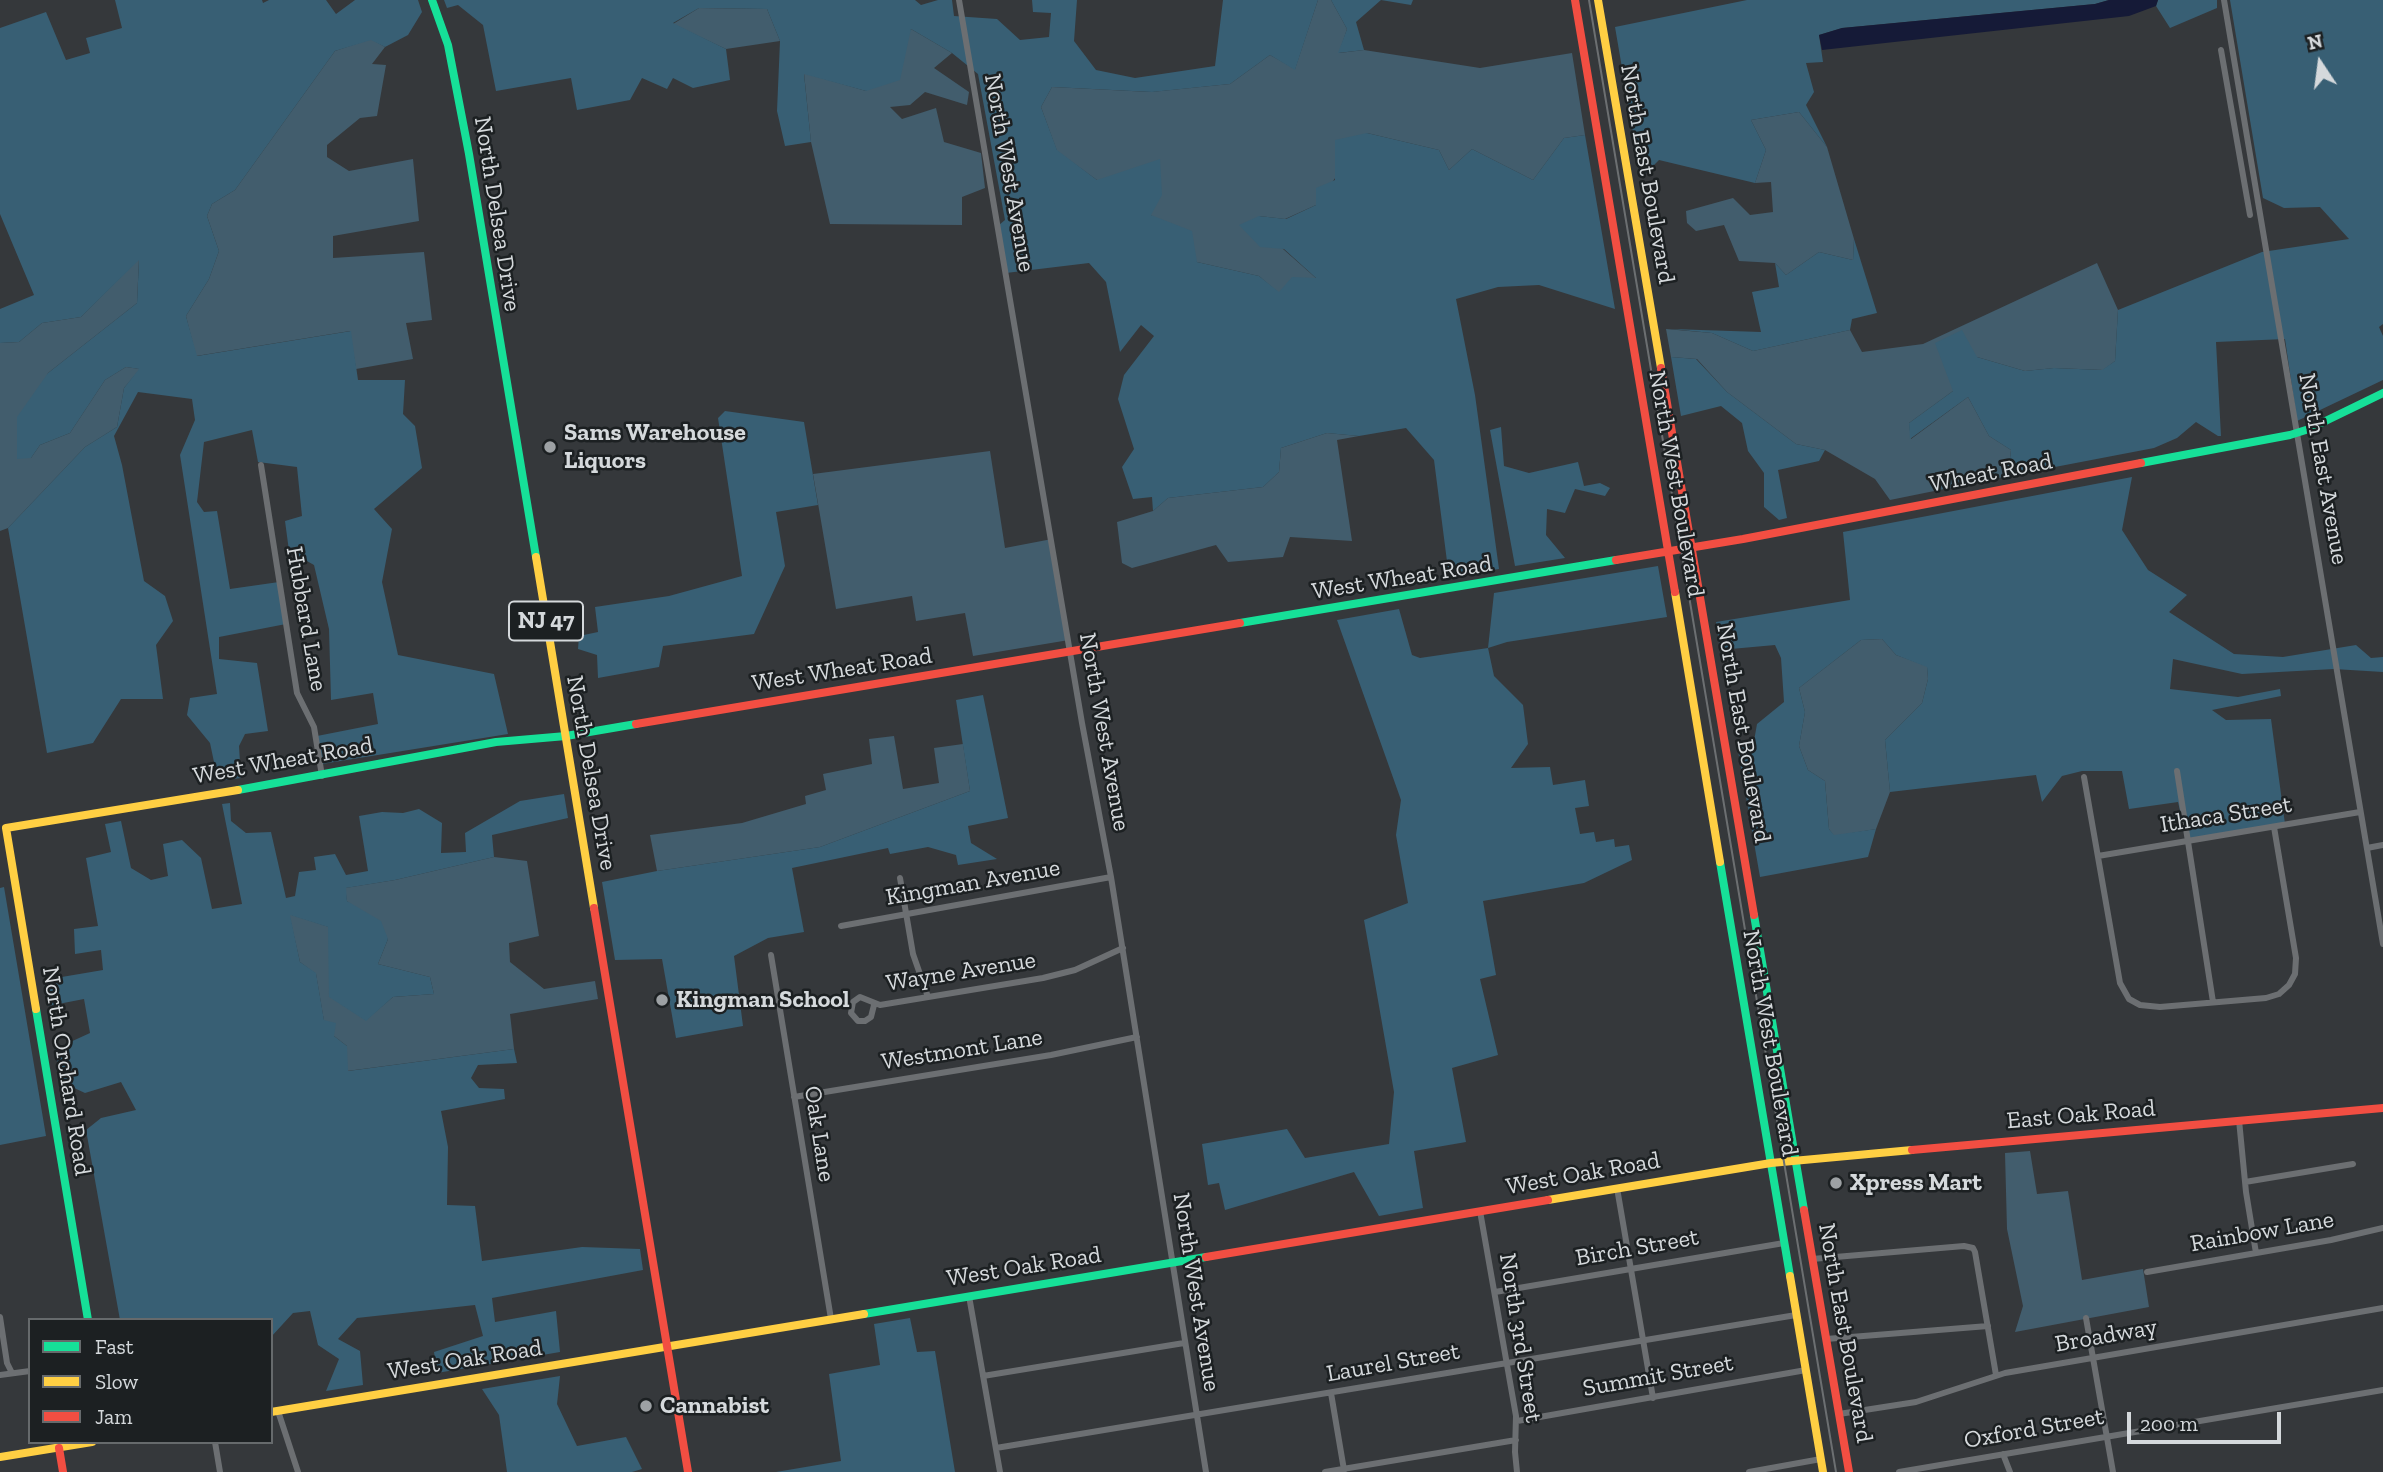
<!DOCTYPE html>
<html>
<head>
<meta charset="utf-8">
<style>
	body { margin:0 }
	#map { position:relative; width:2383px; height:1472px; overflow:hidden; background:#35383b; font-family:"Zilla Slab",serif }
	canvas { display:block }
	.legend { position:absolute; left:28px; top:1318px; width:245px; height:126px; box-sizing:border-box; background:#1c2022; border:2px solid #666a6c; margin:0; padding:9px 12px; list-style:none; font-size:21px; color:#d5d9dc }
	.legend li { display:flex; align-items:center; gap:14px; height:35px }
	.legend b { width:35px; border:2px solid #666a6c }
	.north { position:absolute; left:2285px; top:28px; width:70px; height:70px; -webkit-text-stroke:5px #1c2022; paint-order:stroke; rotate:347deg; font-size:19px; font-weight:700; line-height:28px; text-align:center; color:#d5d9dc }
	.north::after { content:''; display:block; margin:auto; width:24px; height:32px; background:#d5d9dc; clip-path:polygon(50% 0,100% 100%,50% 72%,0 100%) }
	.scale { position:absolute; left:2127px; top:1412px; width:154px; height:32px; box-sizing:border-box; border:4px solid #d5d9dc; border-top:0; padding-left:9px; font-size:21px; line-height:24px; white-space:nowrap; color:#d5d9dc; -webkit-text-stroke:5px #1c2022; paint-order:stroke }
</style>
</head>
<body>
<div id="map">
<canvas width="2383" height="1472"></canvas>
<ul class="legend">
<li><b style="height:9px;background:#16e098"></b>Fast</li>
<li><b style="height:9px;background:#ffcf43"></b>Slow</li>
<li><b style="height:9px;background:#f24e42"></b>Jam</li>
</ul>
<div class="north">N</div>
<div class="scale">200 m</div>
</div>
<script>
const context = document.querySelector('canvas').getContext('2d');
context.lineJoin = 'round';
function fillPath(path, color) { context.fillStyle = color; context.fill(path, 'evenodd'); }
const shape = rows => new Path2D(rows.map(r => 'M' + r).join(''));
function trace(path, color, width, dash) { context.strokeStyle = color; context.lineWidth = width; context.lineCap = dash ? 'butt' : 'round'; context.setLineDash(dash || []); context.stroke(path); }
function drawText(font, color, halo, rows, align = 'center') {
  context.font = font + ' "Zilla Slab",serif'; context.lineWidth = 5; context.setLineDash([]); context.textBaseline = 'middle'; context.strokeStyle = halo; context.fillStyle = color; for (const [text, x, y, turn = 0] of rows) {
    context.save(); context.translate(x, y); context.rotate((+turn || 0) * Math.PI / 180); context.textAlign = isNaN(turn) ? turn : align; if (halo) context.strokeText(text, 0, 0); context.fillText(text, 0, 0); context.restore();
  }
}
const green = shape([
	[1318,0,1331,0,1347,29,1339,53,1364,50,1480,68,1572,53,1585,135,1564,138,1533,180,1472,149,1449,170,1439,150,1367,133,1316,205,1285,219,1259,216,1283,249,1317,279,1279,293,1259,276,1197,262,1151,215,1097,180,1057,151,1041,107,1052,87,1151,92,1230,84,1270,55,1295,69],
	[699,8,767,9,780,41,726,49,673,24],
	[911,29,952,53,934,68,969,92,967,105,925,92,910,105,890,107,902,119,936,108,944,142,981,153,985,188,962,197,962,225,830,224,811,142,804,73,866,91],
	[371,39,385,47,372,64,386,65,377,116,360,118,327,145,327,157,349,171,413,159,419,221,333,236,333,258,424,252,432,320,406,323,413,359,356,369,350,331,196,356,186,316,209,279,219,251,207,216,212,204,235,190,335,51],
	[1799,112,1827,147,1854,239,1853,260,1819,252,1786,275,1775,263,1739,261,1724,225,1696,231,1687,223,1686,211,1733,198,1750,215,1773,212,1771,182,1755,183,1766,150,1751,120],
	[139,259,137,303,48,373,17,458,31,458,40,445,70,433,105,380,126,367,140,369,124,388,117,427,85,447,8,528,0,531,0,343,19,342,42,323,81,317],
	[2097,263,2118,310,2115,361,2103,370,2054,368,2025,371,1977,357,1953,391,1909,423,1911,439,1968,397,1989,436,2011,450,2008,476,1890,500,1875,479,1825,450,1796,444,1727,392,1697,359,1671,357,1666,329,1712,333,1753,351,1850,330,1862,352,1923,344],
	[1327,433,1359,436,1337,440,1352,541,1290,537,1283,557,1228,562,1216,545,1132,568,1122,563,1117,522,1153,511,1168,498,1263,487,1279,472,1281,448],
	[990,451,1005,548,1052,539,1069,640,973,656,965,613,916,621,912,596,836,609,813,474],
	[1882,639,1896,655,1927,666,1928,679,1922,703,1885,740,1890,792,1876,829,1834,836,1829,829,1825,781,1808,770,1799,746,1805,712,1799,688,1861,640],
	[894,736,903,789,939,783,934,748,963,744,970,791,820,847,657,871,650,835,742,823,806,804,805,796,826,790,823,774,872,764,869,739],
	[494,857,527,861,539,936,509,943,510,962,544,989,595,981,598,999,510,1014,514,1049,347,1071,347,1046,334,1036,324,1021,316,974,300,962,289,914,329,927,329,996,366,1020,393,997,434,994,430,977,378,964,388,939,347,901,345,888,395,880],
	[2030,1151,2037,1194,2068,1191,2082,1280,2143,1269,2149,1307,2015,1332,2023,1306,2007,1229,2005,1153]
]);
const forest = shape([
	[115,0,262,0,263,3,269,0,326,0,336,14,355,0,418,0,422,12,408,35,385,47,371,40,335,51,235,190,212,204,207,216,219,251,209,279,186,316,197,356,351,331,358,380,405,380,403,414,415,426,422,468,374,509,392,529,382,582,398,655,494,674,508,734,322,764,317,736,378,724,373,693,331,700,329,629,314,565,289,551,285,521,302,516,297,467,258,462,252,430,204,442,197,502,204,512,217,511,230,589,279,582,286,624,219,637,219,659,257,663,268,731,245,734,239,746,241,778,218,781,210,743,187,715,190,698,217,694,180,455,195,420,192,399,138,392,114,436,122,465,144,581,165,596,173,621,156,645,163,699,121,699,93,743,47,753,8,528,85,447,117,427,124,388,139,369,126,367,105,380,70,433,40,445,31,458,17,459,17,417,48,373,137,303,139,260,81,317,42,323,19,342,0,343,0,309,34,295,0,214,0,28,46,12,66,60,90,53,86,38,122,28],
	[444,0,915,0,921,5,938,0,952,0,954,16,997,19,1020,40,1049,37,1051,13,1033,12,1032,0,1077,0,1074,41,1096,70,1135,78,1215,66,1223,0,1318,0,1295,70,1270,55,1230,84,1152,92,1052,87,1041,107,1057,150,1097,180,1160,159,1162,195,1151,215,1192,231,1197,262,1259,276,1279,292,1292,277,1316,278,1284,249,1260,247,1239,225,1259,216,1286,219,1316,205,1316,188,1335,180,1335,140,1367,133,1439,150,1449,170,1472,149,1533,180,1564,138,1585,135,1615,309,1539,285,1498,287,1456,299,1475,395,1499,569,1449,577,1434,460,1406,428,1359,436,1327,433,1281,448,1279,472,1263,487,1168,498,1153,511,1152,497,1133,499,1122,467,1134,449,1118,399,1124,375,1154,336,1141,325,1120,352,1106,282,1089,263,1006,273,999,225,1005,220,978,74,952,53,911,29,900,80,866,91,804,74,811,142,785,146,777,111,780,41,767,9,699,8,673,23,726,49,730,80,693,88,673,78,667,89,642,78,630,100,577,110,571,78,496,91,483,25,458,5,447,8],
	[1331,0,1413,0,1411,5,1381,0,1356,22,1364,50,1338,53,1347,29],
	[1747,0,2109,0,2095,4,1842,28,1819,35,1823,62,1806,63,1814,92,1806,105,1827,147,1799,112,1751,120,1766,150,1755,183,1659,160,1645,174,1640,173,1615,27],
	[2158,0,2217,0,2217,8,2170,28,2156,6],
	[2230,0,2383,0,2383,324,2379,327,2383,336,2383,380,2297,421,2285,339,2216,342,2221,436,2218,436,2196,422,2177,438,2154,448,2008,476,2011,450,1989,436,1968,397,1910,439,1909,423,1953,391,1935,343,1962,330,1977,357,2025,371,2054,368,2102,370,2115,361,2118,310,2262,252,2349,239,2320,207,2284,208,2263,198],
	[1854,239,1877,313,1852,319,1850,330,1753,351,1712,333,1671,329,1761,332,1752,292,1779,287,1775,263,1786,275,1819,252,1853,260],
	[1671,357,1696,359,1727,392,1796,444,1825,450,1819,461,1778,470,1787,518,1779,520,1764,507,1764,473,1748,451,1742,423,1721,406,1681,416],
	[725,411,804,422,818,505,776,512,785,566,754,634,663,646,659,667,598,678,597,655,578,649,579,636,598,632,595,607,669,596,742,576,718,418],
	[1501,427,1504,466,1529,473,1578,462,1584,486,1600,483,1610,488,1605,496,1575,489,1565,513,1547,509,1546,535,1565,558,1515,566,1490,430],
	[2132,477,2122,530,2148,570,2187,595,2169,612,2234,654,2283,657,2356,645,2371,658,2383,657,2383,672,2334,669,2242,674,2173,659,2170,689,2238,697,2280,689,2281,696,2212,710,2226,720,2271,719,2285,824,2187,841,2178,802,2129,809,2122,771,2082,771,2062,776,2042,802,2036,775,1890,792,1885,740,1922,703,1928,679,1927,667,1896,655,1882,639,1861,640,1799,688,1805,712,1799,746,1808,770,1825,781,1829,829,1834,835,1876,829,1868,857,1760,877,1737,745,1754,741,1757,724,1784,702,1781,658,1775,645,1720,650,1716,622,1850,600,1843,532],
	[1658,566,1667,617,1507,642,1488,648,1494,676,1523,705,1528,744,1511,768,1550,767,1553,785,1585,780,1589,806,1575,808,1580,834,1594,832,1596,842,1614,839,1615,847,1629,845,1632,860,1584,883,1483,901,1496,975,1480,979,1498,1055,1452,1068,1466,1142,1414,1151,1423,1208,1379,1216,1354,1172,1225,1210,1219,1183,1208,1185,1202,1144,1287,1129,1305,1158,1389,1144,1394,1092,1364,920,1408,903,1396,835,1401,800,1337,620,1399,609,1412,655,1420,658,1488,648,1494,593],
	[983,695,1008,818,968,826,971,843,997,859,958,865,956,855,928,847,890,854,888,848,792,868,804,932,768,938,734,956,743,1026,676,1038,662,959,615,960,602,882,657,871,820,847,970,791,956,700],
	[564,794,568,818,492,835,494,857,395,880,346,888,347,901,381,921,388,939,378,964,430,977,434,994,393,997,366,1021,329,997,328,927,290,915,300,962,316,973,324,1020,336,1023,334,1036,347,1046,348,1071,514,1049,517,1063,478,1065,471,1078,479,1088,504,1089,505,1099,441,1111,448,1147,447,1205,475,1206,482,1261,582,1247,640,1249,643,1270,492,1298,495,1322,556,1311,560,1352,437,1373,434,1352,483,1336,475,1305,357,1318,338,1339,360,1351,363,1385,326,1391,339,1359,318,1345,310,1311,293,1313,271,1337,271,1320,120,1320,86,1130,101,1118,136,1110,121,1082,85,1093,61,1082,55,1049,90,1033,84,999,48,1006,44,980,103,970,101,950,75,954,74,929,98,926,86,858,111,852,105,824,121,821,131,868,151,880,168,876,163,844,182,840,201,858,212,909,242,904,222,804,230,803,231,821,246,833,271,832,286,898,295,896,299,872,316,870,314,857,335,854,346,875,368,871,359,816,382,812,403,813,419,809,442,823,441,853,466,852,465,833,520,801],
	[4,887,46,1136,0,1145,0,888],
	[910,1318,917,1352,935,1351,955,1472,776,1472,841,1461,829,1374,880,1365,874,1324],
	[560,1376,557,1404,577,1446,626,1437,642,1469,632,1472,507,1472,499,1415,482,1389]
]);
const water = shape([
	[2109,0,2158,0,2156,6,2129,16,1822,50,1819,35,1842,28,2095,4]
]);
const street = shape([
	[959,0,1082,723,1111,877,1206,1472],
	[2224,0,2383,944],
	[2221,50,2250,215],
	[261,465,297,693,314,727,322,776],
	[2177,771,2213,1002],
	[2084,777,2120,983,2129,999,2140,1005,2160,1007,2266,998,2279,994,2289,985,2295,974,2296,958,2274,827],
	[2367,848,2383,845],
	[2098,856,2360,812],
	[900,878,913,954,928,997],
	[841,926,1111,877],
	[771,955,831,1319],
	[874,1005,871,1017,865,1021,858,1021,851,1013,853,1002,860,997,880,1005,1043,978,1075,970,1123,948],
	[794,1097,1051,1055,1137,1037],
	[2239,1120,2246,1192,2256,1253],
	[2245,1182,2353,1164],
	[1617,1188,1653,1398],
	[1480,1211,1516,1416,1515,1452,1517,1472],
	[1812,1259,1964,1246,1973,1248,1975,1252,1996,1375],
	[2147,1272,2331,1240,2383,1228],
	[1495,1292,1784,1243],
	[969,1296,1000,1472],
	[0,1317,7,1363,12,1373],
	[2086,1318,2113,1472],
	[1826,1339,1988,1326],
	[0,1375,30,1371],
	[983,1376,1184,1343],
	[1331,1393,1344,1470],
	[278,1411,298,1472],
	[1839,1414,1916,1402,2005,1373,2383,1308],
	[1517,1421,1806,1370],
	[215,1442,220,1472],
	[996,1448,1796,1315],
	[2003,1454,2010,1472],
	[1325,1472,1516,1440],
	[1749,1472,1821,1459],
	[1899,1472,2383,1390]
]);
const fast = shape([
	[432,0,448,45,469,154,536,557],
	[2141,463,2290,435,2309,429,2383,393],
	[1240,623,1616,560],
	[238,790,496,742,566,736,636,724],
	[1720,862,1790,1276],
	[1754,915,1804,1210],
	[36,1009,88,1320],
	[864,1314,1206,1257]
]);
const slow = shape([
	[1598,0,1661,368],
	[536,557,594,908],
	[1675,592,1720,862],
	[36,1009,6,828,238,790],
	[1548,1200,1771,1163,1912,1150],
	[1790,1276,1823,1472],
	[271,1412,864,1314],
	[0,1457,92,1442]
]);
const jam = shape([
	[1575,0,1675,592],
	[1661,368,1754,915],
	[1616,560,1743,539,2141,463],
	[636,724,1240,623],
	[594,908,688,1472],
	[1912,1150,2383,1108],
	[1804,1210,1849,1472],
	[1206,1257,1548,1200],
	[59,1448,63,1472]
]);
const rail = shape([
	[1589,0,1836,1472]
]);
const markers = [
	[550,447,7,"#9da1a4"],
	[662,1000,7,"#9da1a4"],
	[1836,1183,7,"#9da1a4"],
	[646,1406,7,"#9da1a4"]
];
const shields = [
	[546,621,74]
];
const shieldNames = [
	["NJ 47",546,621]
];
const streetNames = [
	["North West Avenue",1009,173,80],
	["North East Boulevard",1647,174,80],
	["North Delsea Drive",497,214,81],
	["North East Avenue",2323,469,80],
	["Wheat Road",1991,473,-11],
	["North West Boulevard",1676,484,80],
	["West Wheat Road",1402,578,-9],
	["Hubbard Lane",306,619,80],
	["West Wheat Road",842,670,-9],
	["North West Avenue",1104,732,80],
	["North East Boulevard",1743,733,80],
	["West Wheat Road",283,761,-10],
	["North Delsea Drive",591,773,80],
	["Ithaca Street",2226,815,-9],
	["Kingman Avenue",973,883,-10],
	["Wayne Avenue",961,972,-9],
	["North West Boulevard",1770,1043,80],
	["Westmont Lane",962,1050,-9],
	["North Orchard Road",66,1071,81],
	["East Oak Road",2081,1115,-5],
	["Oak Lane",819,1134,81],
	["West Oak Road",1583,1174,-10],
	["Rainbow Lane",2262,1232,-10],
	["Birch Street",1637,1248,-10],
	["West Oak Road",1024,1267,-9],
	["North West Avenue",1196,1292,81],
	["North East Boulevard",1845,1333,80],
	["Broadway",2106,1336,-10],
	["North 3rd Street",1520,1338,81],
	["West Oak Road",465,1360,-9],
	["Laurel Street",1393,1363,-10],
	["Summit Street",1658,1376,-10],
	["Oxford Street",2034,1429,-10]
];
const poiNames = [
	["Sams Warehouse",564,433],
	["Liquors",564,461],
	["Kingman School",676,1000],
	["Xpress Mart",1850,1183],
	["Cannabist",660,1406]
];
fillPath(green, '#425d6d');
fillPath(forest, '#385f74');
fillPath(water, '#151a37');
trace(street, '#6c6f72', 6);
trace(fast, '#16e098', 8);
trace(slow, '#ffcf43', 8);
trace(jam, '#f24e42', 8);
trace(rail, '#6c6f71', 2);
for (const [x, y, r, color] of markers) { const dot = new Path2D(); dot.arc(x, y, r, 0, 2 * Math.PI); context.fillStyle = color; context.fill(dot); trace(dot, '#1c2022', 2.5); }
for (const [x, y, w] of shields) { const box = new Path2D(); box.roundRect(x - w / 2, y - 19.5, w, 39, 5); context.fillStyle = '#1c2022'; context.fill(box); trace(box, '#d5d9dc', 2); }
drawText('bold 23px', '#d5d9dc', null, shieldNames);
drawText('24px', '#d5d9dc', '#1c2022', streetNames);
drawText('bold 24px', '#d5d9dc', '#1c2022', poiNames, 'left');
</script>
</body>
</html>
